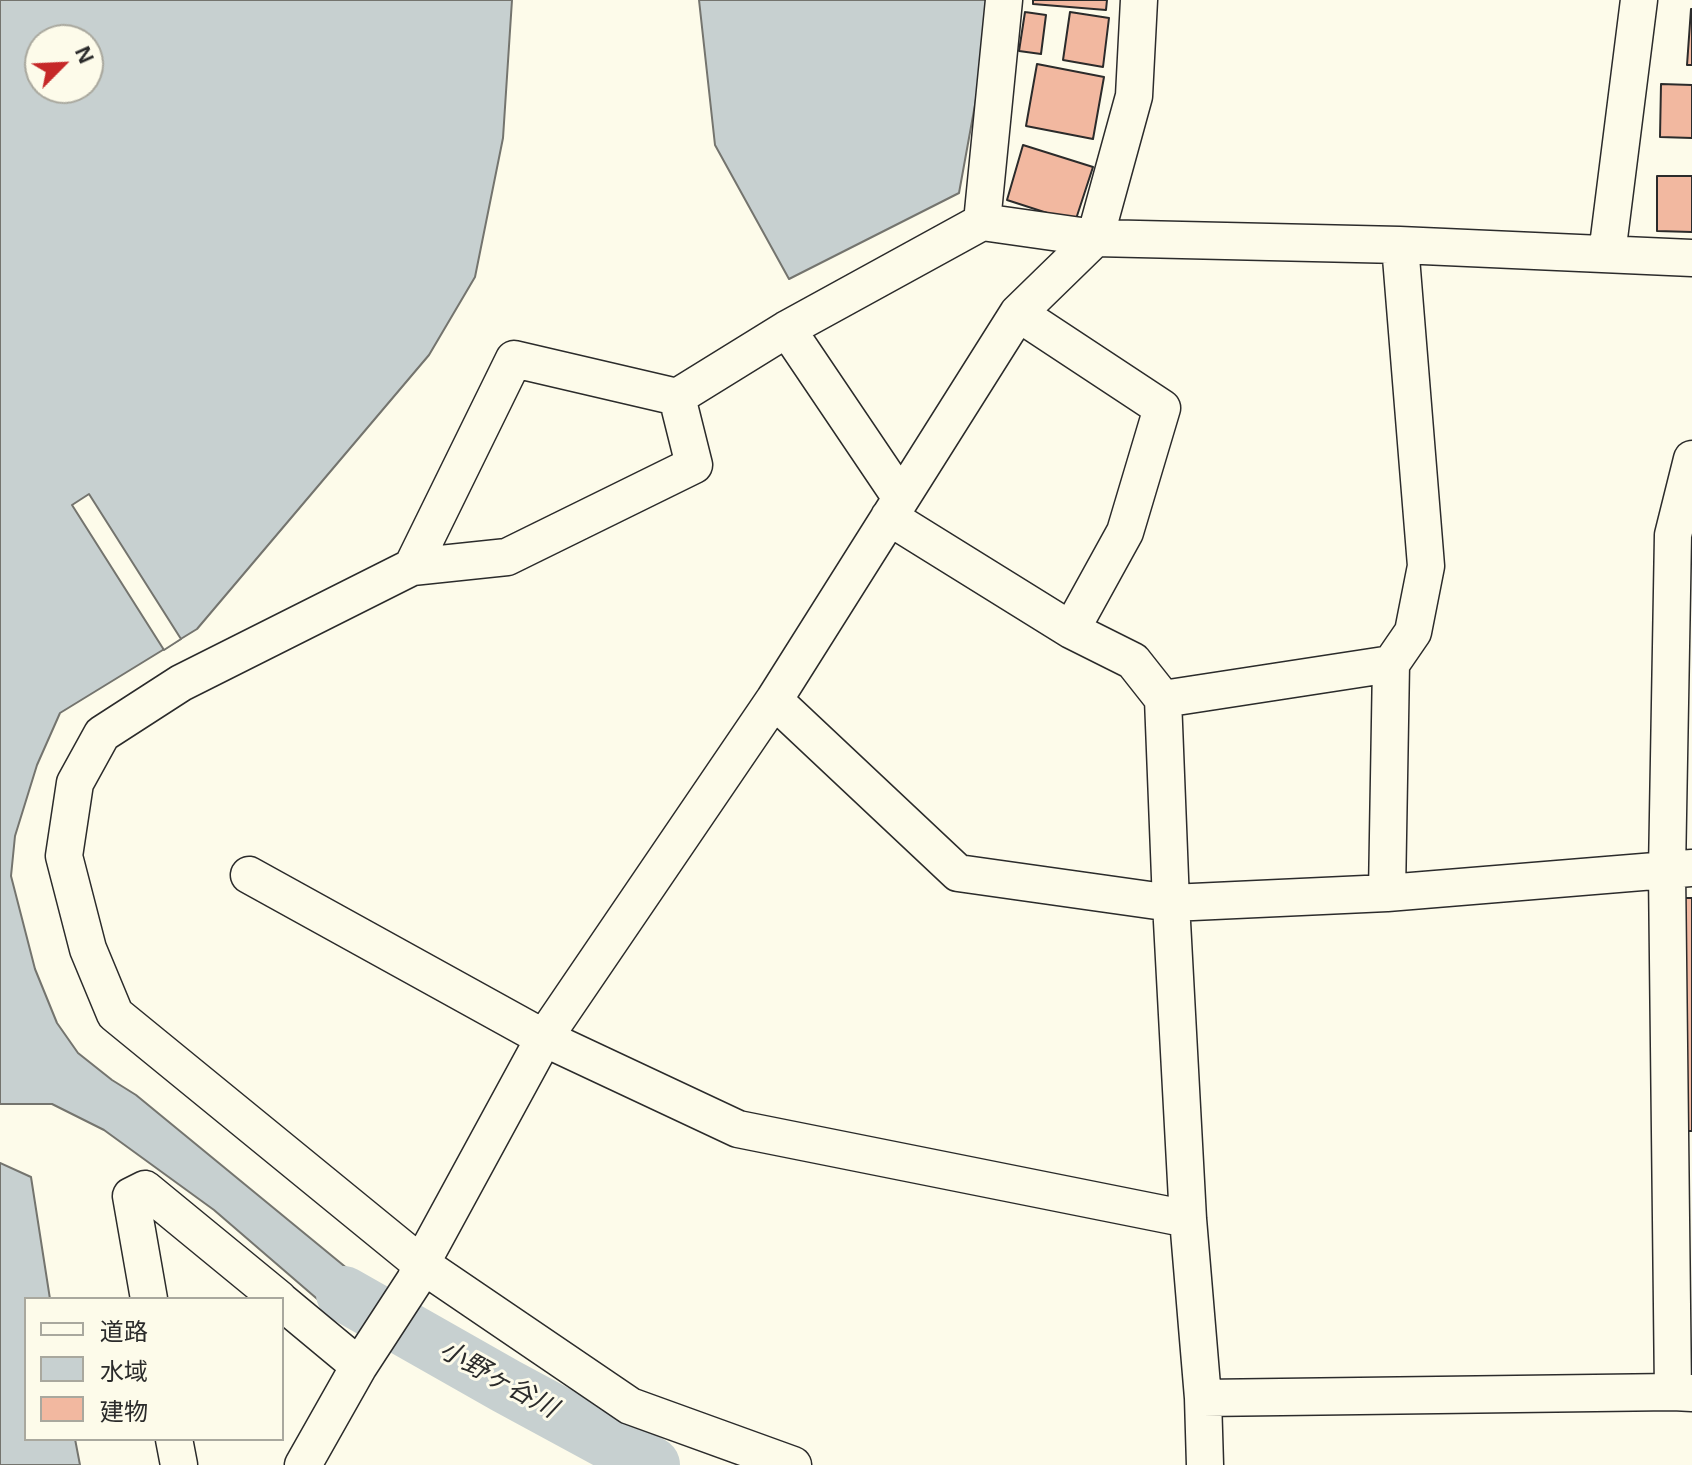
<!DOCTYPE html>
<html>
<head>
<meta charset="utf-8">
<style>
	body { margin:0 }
	#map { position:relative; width:1692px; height:1465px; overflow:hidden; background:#fdfbea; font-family:Arial,"Noto Sans JP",sans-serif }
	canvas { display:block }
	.legend { position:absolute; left:24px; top:1297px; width:260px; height:144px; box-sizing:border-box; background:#fdfbea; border:2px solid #a9a89e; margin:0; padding:10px 14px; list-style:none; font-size:24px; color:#2b2b2b }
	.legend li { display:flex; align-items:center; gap:16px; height:40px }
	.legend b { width:40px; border:2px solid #a9a89e }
	.north { position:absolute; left:24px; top:24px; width:80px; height:80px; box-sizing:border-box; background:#fdfbea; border:2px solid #a9a89e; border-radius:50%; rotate:66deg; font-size:22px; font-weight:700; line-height:32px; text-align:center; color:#2b2b2b }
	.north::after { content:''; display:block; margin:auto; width:28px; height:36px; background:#c62828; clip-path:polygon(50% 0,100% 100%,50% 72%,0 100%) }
</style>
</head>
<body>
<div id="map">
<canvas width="1692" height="1465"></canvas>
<ul class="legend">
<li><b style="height:10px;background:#fdfbea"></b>道路</li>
<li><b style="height:22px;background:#c7d0d0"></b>水域</li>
<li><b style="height:22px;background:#f2b8a0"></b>建物</li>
</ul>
<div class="north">N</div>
</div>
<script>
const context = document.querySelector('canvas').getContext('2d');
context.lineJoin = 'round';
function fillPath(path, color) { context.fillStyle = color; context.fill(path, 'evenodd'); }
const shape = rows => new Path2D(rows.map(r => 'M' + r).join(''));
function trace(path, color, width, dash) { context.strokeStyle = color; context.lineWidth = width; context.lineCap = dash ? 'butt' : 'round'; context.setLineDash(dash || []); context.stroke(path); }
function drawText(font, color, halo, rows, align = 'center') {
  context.font = font + ' Arial,"Noto Sans JP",sans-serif'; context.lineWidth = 6; context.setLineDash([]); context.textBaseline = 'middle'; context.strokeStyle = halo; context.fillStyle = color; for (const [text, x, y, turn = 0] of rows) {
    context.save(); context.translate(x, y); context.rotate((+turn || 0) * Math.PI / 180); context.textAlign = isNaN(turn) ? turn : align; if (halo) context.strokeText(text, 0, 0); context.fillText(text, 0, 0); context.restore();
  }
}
const water = shape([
	[0,0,512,0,503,138,475,277,429,355,197,629,60,713,37,765,15,836,11,876,35,969,57,1023,78,1053,112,1080,136,1095,354,1274,344,1294,330,1310,214,1210,104,1130,52,1104,0,1104,0,0],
	[40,40,88,40,88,88,40,88,40,40],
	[699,0,994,0,959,193,789,279,715,145,699,0],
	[0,1163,31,1177,50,1299,26,1299,26,1439,75,1439,80,1465,0,1465,0,1163]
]);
const pier = shape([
	[89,494,181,639,164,650,72,505,89,494]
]);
const river = shape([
	[344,1294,506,1386,652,1465]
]);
const building = shape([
	[1033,0,1107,0,1106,10,1033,4,1033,0],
	[1691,9,1692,9,1692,65,1687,65,1691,9],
	[1025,12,1046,15,1041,54,1019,51,1025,12],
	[1070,12,1109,18,1103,67,1063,60,1070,12],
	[1037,64,1104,77,1093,139,1026,126,1037,64],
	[1661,84,1692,85,1692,138,1660,137,1661,84],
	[1023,145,1093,167,1075,222,1007,200,1023,145],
	[1657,176,1692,176,1692,232,1657,231,1657,176],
	[1678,898,1692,898,1692,1131,1677,1131,1678,898]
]);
const minor = shape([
	[982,222,1004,0],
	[1607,254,1639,0],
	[1018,313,1162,408,1125,532,1071,630],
	[787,329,901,498],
	[889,517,1071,630,1133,661,1163,699],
	[412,567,507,557,694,465,677,397],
	[774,700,958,873,1171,903,1163,699,1391,664],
	[249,875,544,1038,738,1129,1188,1219],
	[1387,893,1391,664,1413,632,1426,566,1400,245],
	[149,1299,131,1196,145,1189,279,1299],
	[282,1302,359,1366],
	[1673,1392,1667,871,1673,535,1692,459],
	[1203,1398,1673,1392,1692,1393],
	[174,1439,179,1465],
	[303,1465,359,1366,415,1280,421,1264,544,1038,774,700,1018,313,1095,238,1134,96,1139,0],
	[793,1465,630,1406,421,1264,115,1014,88,949,64,856,75,783,102,734,181,683,412,567,514,359,677,397,787,329,982,222,1095,238,1400,245,1692,258],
	[1205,1465,1203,1398,1188,1219,1171,903,1387,893,1692,868]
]);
const waterNames = [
	["小野ヶ谷川",498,1380,29]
];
fillPath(water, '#c7d0d0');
trace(water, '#74746e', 2);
fillPath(pier, '#fdfbea');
trace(pier, '#74746e', 2);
trace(river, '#c7d0d0', 56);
fillPath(building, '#f2b8a0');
trace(building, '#2b2b2b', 2);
trace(minor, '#2b2b2b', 39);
trace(minor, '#fdfbea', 36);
drawText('italic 26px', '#2b2b2b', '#fdfbea', waterNames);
</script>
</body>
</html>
